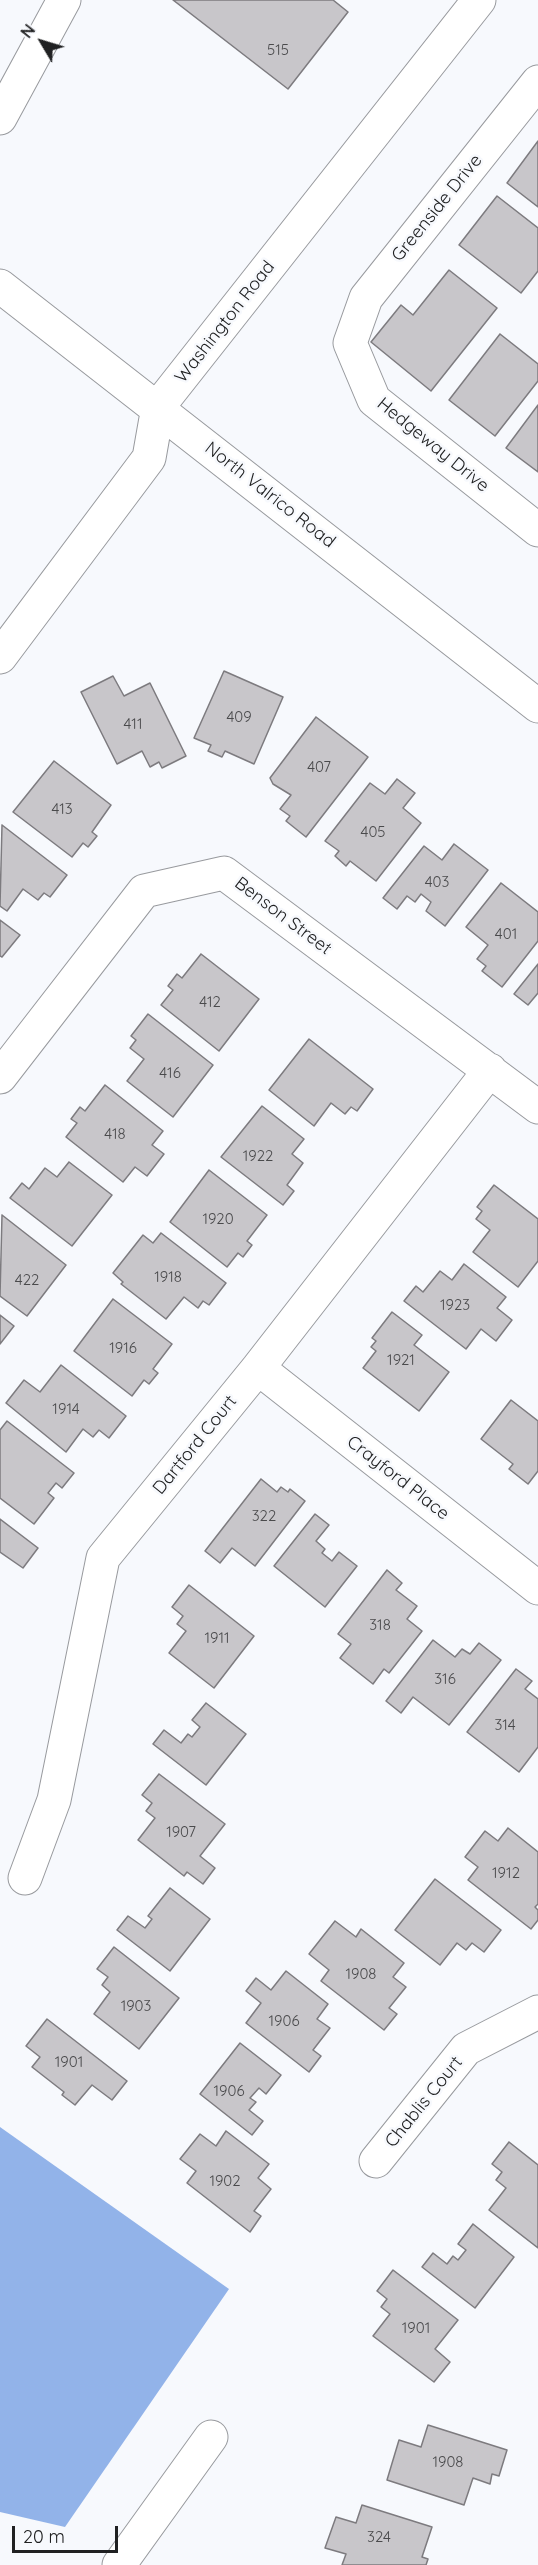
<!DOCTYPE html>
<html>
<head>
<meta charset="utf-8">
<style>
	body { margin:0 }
	#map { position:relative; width:538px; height:2565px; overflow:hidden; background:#f7f9fd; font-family:Quicksand,sans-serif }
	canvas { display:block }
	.north { position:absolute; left:12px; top:12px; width:60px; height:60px; -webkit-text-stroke:4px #f7f9fd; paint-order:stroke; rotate:308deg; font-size:16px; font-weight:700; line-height:24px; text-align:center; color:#202122 }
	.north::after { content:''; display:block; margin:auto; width:21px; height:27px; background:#202122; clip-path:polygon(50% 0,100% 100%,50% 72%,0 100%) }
	.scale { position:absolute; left:12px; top:2526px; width:106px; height:27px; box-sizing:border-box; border:3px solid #202122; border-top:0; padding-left:8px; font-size:18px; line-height:21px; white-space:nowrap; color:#202122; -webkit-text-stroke:4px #f7f9fd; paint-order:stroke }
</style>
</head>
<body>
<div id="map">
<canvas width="538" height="2565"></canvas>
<div class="north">N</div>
<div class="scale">20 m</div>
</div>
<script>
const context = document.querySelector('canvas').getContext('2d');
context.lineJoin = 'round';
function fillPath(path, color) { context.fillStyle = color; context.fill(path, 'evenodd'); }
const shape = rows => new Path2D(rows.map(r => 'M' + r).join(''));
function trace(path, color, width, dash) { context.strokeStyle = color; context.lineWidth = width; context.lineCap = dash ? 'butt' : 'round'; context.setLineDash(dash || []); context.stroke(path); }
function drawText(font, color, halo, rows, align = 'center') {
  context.font = font + ' Quicksand,sans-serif'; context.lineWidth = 5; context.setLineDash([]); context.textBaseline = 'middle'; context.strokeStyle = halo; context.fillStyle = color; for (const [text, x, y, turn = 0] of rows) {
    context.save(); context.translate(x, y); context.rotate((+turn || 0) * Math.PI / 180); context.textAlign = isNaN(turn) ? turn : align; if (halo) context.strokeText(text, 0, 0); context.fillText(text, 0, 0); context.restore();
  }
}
const water = shape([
	[0,2127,229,2289,65,2527,0,2512]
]);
const building = shape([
	[173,0,333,0,348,12,288,89,173,0],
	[538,141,538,207,507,183,538,141],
	[497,196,538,228,538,271,521,293,459,245,497,196],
	[449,270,497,308,431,391,371,342,401,305,413,315,449,270],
	[500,334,538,364,538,381,495,436,449,400,500,334],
	[538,405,538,472,506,448,538,405],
	[224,671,283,697,254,764,225,751,222,757,208,751,211,745,194,738,224,671],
	[113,676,124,696,150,683,186,756,162,768,159,762,150,767,142,751,117,764,81,692,113,676],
	[316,717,368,757,306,837,286,821,290,816,280,809,291,795,273,784,270,778,316,717],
	[54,761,111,805,92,832,97,836,88,847,83,843,72,857,13,812,54,761],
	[397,779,415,793,403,808,421,823,376,881,350,861,346,866,335,856,339,851,325,841,370,783,385,794,397,779],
	[2,825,67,875,50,897,44,893,38,900,23,889,7,911,0,906,2,825],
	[454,844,488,870,445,926,426,911,431,902,421,894,415,902,407,896,397,909,383,898,424,846,442,860,454,844],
	[501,883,538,912,538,941,502,987,482,971,486,966,477,959,488,945,466,927,501,883],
	[0,920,20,935,2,957,0,956,0,920],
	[201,954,259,999,219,1051,161,1005,173,990,168,986,177,974,182,978,201,954],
	[538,964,538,993,528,1005,514,994,538,964],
	[148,1014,213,1065,173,1117,127,1081,144,1059,130,1048,136,1040,131,1036,148,1014],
	[309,1039,373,1089,357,1111,351,1107,345,1114,331,1103,314,1126,269,1090,309,1039],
	[105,1085,163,1131,152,1145,164,1154,147,1176,135,1167,123,1182,66,1137,77,1123,71,1119,80,1107,85,1111,105,1085],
	[262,1106,304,1139,292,1154,303,1163,287,1185,294,1191,283,1205,221,1157,262,1106],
	[69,1162,112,1195,72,1246,10,1198,22,1183,29,1189,45,1168,57,1177,69,1162],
	[209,1170,267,1215,247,1241,252,1245,243,1257,238,1253,227,1267,170,1222,209,1170],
	[494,1185,538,1219,538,1261,518,1287,473,1252,490,1230,476,1219,482,1211,477,1207,494,1185],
	[2,1215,66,1265,27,1316,0,1296,2,1215],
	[161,1233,226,1283,209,1305,203,1301,198,1308,184,1297,166,1319,121,1284,123,1282,113,1273,143,1235,153,1243,161,1233],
	[464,1264,506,1297,497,1308,512,1320,496,1341,481,1329,466,1349,404,1301,416,1286,423,1292,440,1271,452,1280,464,1264],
	[113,1299,172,1344,153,1369,158,1373,149,1384,144,1380,132,1396,74,1351,113,1299],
	[392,1312,422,1335,414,1345,449,1372,419,1411,363,1368,376,1351,371,1347,376,1341,372,1338,392,1312],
	[0,1315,14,1326,0,1344,0,1315],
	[61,1365,126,1416,109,1438,99,1430,93,1437,83,1429,66,1452,6,1403,24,1380,40,1392,61,1365],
	[511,1400,538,1421,538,1471,528,1484,509,1469,513,1464,481,1439,511,1400],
	[7,1421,74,1473,62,1488,56,1483,48,1493,54,1498,34,1524,0,1498,0,1430,7,1421],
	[261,1479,277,1492,281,1487,288,1492,290,1489,305,1501,255,1566,232,1548,220,1563,205,1551,261,1479],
	[315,1514,329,1525,316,1541,325,1549,322,1553,332,1561,339,1552,357,1566,325,1607,274,1566,315,1514],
	[0,1519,38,1548,23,1568,0,1552,0,1519],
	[387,1570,402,1583,396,1590,417,1606,407,1619,422,1631,389,1673,384,1669,373,1684,340,1658,351,1644,338,1634,387,1570],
	[189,1585,254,1636,214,1688,169,1653,186,1631,177,1624,183,1616,172,1607,189,1585],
	[433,1640,455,1657,462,1649,470,1654,479,1643,501,1660,449,1725,413,1697,401,1713,386,1701,433,1640],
	[516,1669,532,1681,525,1689,538,1699,538,1747,519,1772,467,1732,516,1669],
	[206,1703,246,1734,206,1785,153,1744,164,1730,181,1743,188,1734,192,1737,200,1727,192,1720,206,1703],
	[159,1774,225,1824,200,1856,215,1868,203,1884,187,1872,184,1876,138,1840,155,1818,146,1811,152,1803,142,1795,159,1774],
	[508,1828,538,1852,538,1904,535,1907,538,1910,538,1920,531,1929,468,1880,478,1867,465,1857,485,1831,498,1841,508,1828],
	[435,1879,501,1930,484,1952,472,1943,466,1950,457,1943,440,1965,395,1930,435,1879],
	[170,1888,210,1919,170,1971,117,1930,128,1916,145,1928,152,1919,148,1916,170,1888],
	[335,1921,356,1937,361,1929,404,1963,393,1977,406,1987,389,2008,397,2014,384,2030,321,1981,329,1970,309,1954,335,1921],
	[114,1947,179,1998,139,2049,94,2014,110,1992,102,1985,108,1977,97,1969,114,1947],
	[286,1971,328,2004,317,2019,330,2028,313,2050,321,2056,309,2072,246,2023,261,2003,246,1991,256,1978,271,1990,286,1971],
	[47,2019,127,2081,112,2100,92,2085,75,2105,62,2095,64,2092,32,2067,40,2057,26,2046,47,2019],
	[240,2043,281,2075,266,2094,259,2088,250,2098,256,2102,249,2110,263,2121,252,2135,200,2094,240,2043],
	[226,2131,269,2164,258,2178,271,2189,254,2211,261,2216,250,2232,187,2183,196,2171,180,2159,200,2134,216,2146,226,2131],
	[509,2142,538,2165,538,2248,489,2210,506,2188,496,2180,502,2172,492,2164,509,2142],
	[473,2224,514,2257,475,2308,422,2267,433,2253,447,2264,453,2256,458,2260,466,2250,458,2244,473,2224],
	[393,2270,458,2320,435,2349,450,2362,434,2382,373,2336,390,2314,381,2307,387,2299,377,2291,393,2270],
	[428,2425,507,2450,499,2476,492,2474,490,2484,473,2478,464,2505,387,2480,399,2440,421,2447,428,2425],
	[362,2505,432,2527,422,2557,428,2559,426,2565,342,2565,346,2554,325,2548,336,2517,356,2523,362,2505]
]);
const minor = shape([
	[538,82,366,298,350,343,374,400,538,530],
	[0,118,64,0],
	[0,286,538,706],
	[0,657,149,458,158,407,479,0],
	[0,1077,144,891,224,873,538,1107],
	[258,1368,538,1588],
	[25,1878,54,1800,103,1558,258,1368,490,1070],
	[376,2161,466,2049,538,2012],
	[119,2565,211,2437]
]);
const numberNames = [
	["515",278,50],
	["409",239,717],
	["411",133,724],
	["407",319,767],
	["413",62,809],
	["405",373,832],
	["403",437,882],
	["401",506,934],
	["412",210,1002],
	["416",170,1073],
	["418",115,1134],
	["1922",258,1156],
	["1920",218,1219],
	["1918",168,1277],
	["422",27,1280],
	["1923",455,1305],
	["1916",123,1348],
	["1921",401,1360],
	["1914",66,1409],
	["322",264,1516],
	["318",380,1625],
	["1911",217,1638],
	["316",445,1679],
	["314",505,1725],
	["1907",181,1832],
	["1912",506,1873],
	["1908",361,1974],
	["1903",136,2006],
	["1906",284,2021],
	["1901",69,2062],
	["1906",229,2091],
	["1902",225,2181],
	["1901",416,2328],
	["1908",448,2462],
	["324",379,2537]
];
const streetNames = [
	["Greenside Drive",437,208,-51],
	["Washington Road",225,322,-52],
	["Hedgeway Drive",433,445,39],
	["North Valrico Road",270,495,38],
	["Benson Street",283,916,37],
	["Dartford Court",195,1445,-51],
	["Crayford Place",398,1478,38],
	["Chablis Court",424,2102,-51]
];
fillPath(water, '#92b3e9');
fillPath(building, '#c8c6ca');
trace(building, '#7d7b7f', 1.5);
trace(minor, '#989a9e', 35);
trace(minor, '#fff', 33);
drawText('15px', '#4a4a4c', null, numberNames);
drawText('18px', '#202122', '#f7f9fd', streetNames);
</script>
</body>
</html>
